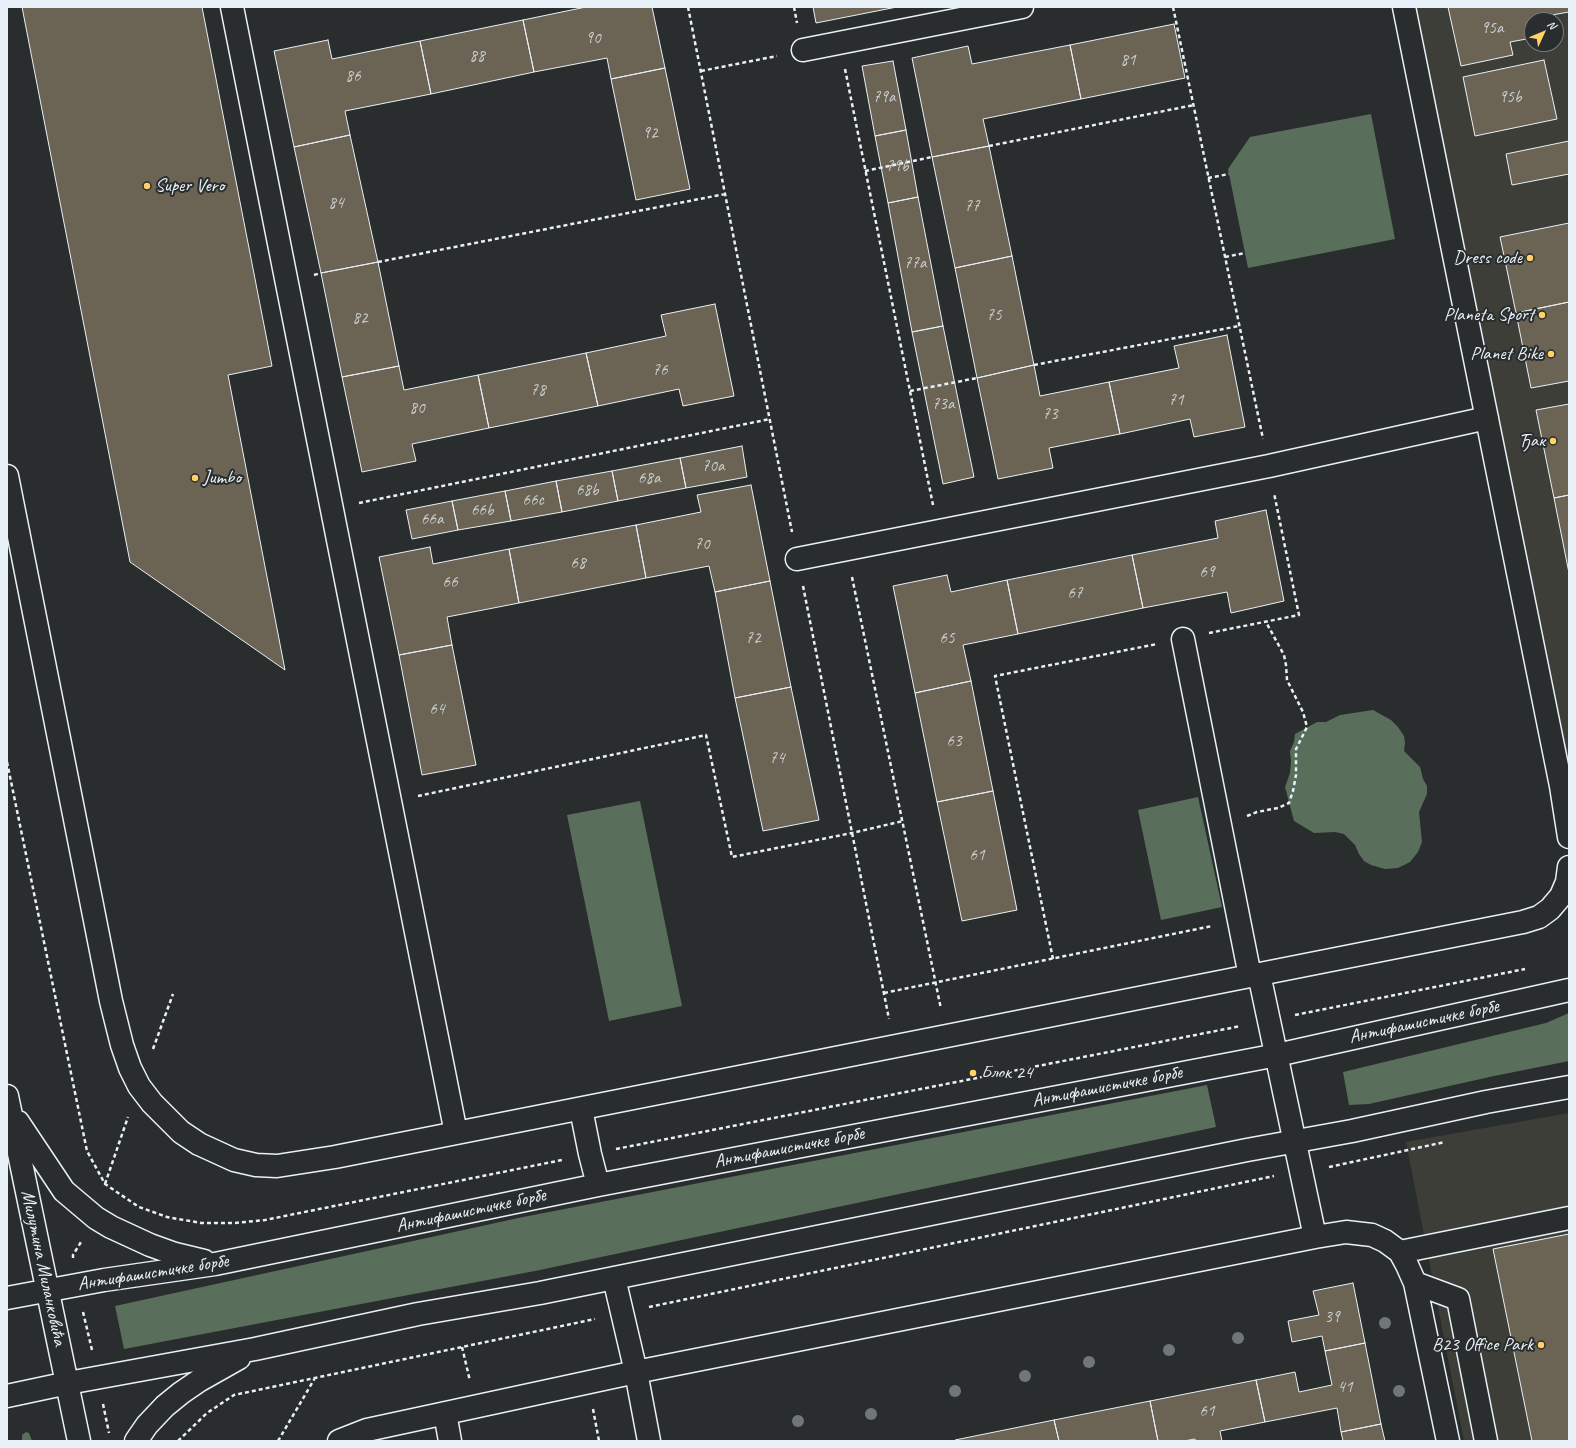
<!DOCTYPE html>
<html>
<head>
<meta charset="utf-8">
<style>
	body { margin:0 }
	#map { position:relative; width:1576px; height:1448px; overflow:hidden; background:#2a2d2e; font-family:Caveat,sans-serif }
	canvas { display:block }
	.frame { position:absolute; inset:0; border:8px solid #e8f1f8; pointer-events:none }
	.north { position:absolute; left:1524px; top:12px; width:40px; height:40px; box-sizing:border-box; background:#2a2d2e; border:1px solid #767b7f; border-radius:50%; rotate:46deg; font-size:11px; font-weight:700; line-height:16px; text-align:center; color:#e8f1f8 }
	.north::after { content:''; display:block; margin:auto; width:14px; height:18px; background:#ffd166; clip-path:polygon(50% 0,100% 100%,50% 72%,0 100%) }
</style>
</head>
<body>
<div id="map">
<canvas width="1576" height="1448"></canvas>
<div class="frame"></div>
<div class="north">N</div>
</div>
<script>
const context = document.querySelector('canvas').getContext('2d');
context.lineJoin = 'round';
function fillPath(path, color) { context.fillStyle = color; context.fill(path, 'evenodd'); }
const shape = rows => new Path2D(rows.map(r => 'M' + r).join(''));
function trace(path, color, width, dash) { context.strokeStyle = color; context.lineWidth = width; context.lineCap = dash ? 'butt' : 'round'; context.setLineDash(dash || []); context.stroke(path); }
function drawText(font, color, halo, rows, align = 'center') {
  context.font = font + ' Caveat,sans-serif'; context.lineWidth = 4; context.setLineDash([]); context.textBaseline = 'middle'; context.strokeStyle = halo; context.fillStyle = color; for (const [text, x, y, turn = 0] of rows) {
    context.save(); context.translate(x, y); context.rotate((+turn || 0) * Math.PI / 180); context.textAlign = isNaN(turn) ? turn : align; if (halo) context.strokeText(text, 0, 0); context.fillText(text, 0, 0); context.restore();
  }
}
const built = shape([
	[1403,7,1569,7,1569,820],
	[1532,20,1556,20,1556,44,1532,44],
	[1569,1113,1569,1441,1464,1441,1406,1142]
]);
const green = shape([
	[1371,114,1395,239,1248,268,1228,169,1250,137],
	[1373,710,1391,720,1398,727,1404,736,1405,743,1404,751,1420,767,1423,779,1427,786,1427,794,1419,812,1422,842,1418,852,1410,862,1398,868,1385,869,1371,865,1364,861,1359,854,1355,845,1344,834,1335,832,1314,833,1294,821,1285,787,1290,773,1291,761,1290,751,1294,742,1295,734,1317,722,1326,722,1340,715],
	[1198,797,1222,907,1161,920,1138,810],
	[640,801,682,1006,609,1021,567,815],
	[1569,1013,1569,1061,1494,1076,1369,1104,1349,1105,1343,1072,1546,1023],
	[1207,1085,1216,1127,535,1271,124,1349,115,1306,523,1217],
	[26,1432,29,1433,32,1441,22,1441,22,1435]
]);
const building = shape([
	[22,7,202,7,272,366,228,375,285,670,130,562,22,7],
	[586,7,652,7,665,68,611,79,607,58,534,72,523,20,586,7],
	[813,7,897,7,816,23,813,7],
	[1448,7,1569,7,1569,12,1546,16,1547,20,1532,20,1532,38,1510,42,1513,55,1461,66,1448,7],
	[523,20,534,72,431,94,420,41,523,20],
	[1174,24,1185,78,1081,99,1070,45,1174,24],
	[328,40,332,59,420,41,431,94,345,111,350,135,294,147,274,51,328,40],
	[1070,45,1081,99,983,119,989,146,932,157,912,58,968,46,972,64,1070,45],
	[1544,60,1557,119,1475,136,1463,77,1544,60],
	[893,61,906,130,875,136,862,66,893,61],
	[665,68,690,189,636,200,611,79,665,68],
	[906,130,918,197,888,203,875,136,906,130],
	[350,135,378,262,321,273,294,147,350,135],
	[1569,141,1569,174,1512,185,1506,154,1569,141],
	[989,146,1012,256,955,268,932,157,989,146],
	[918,197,943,326,912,332,888,203,918,197],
	[1569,223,1569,302,1516,313,1500,237,1569,223],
	[1012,256,1034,365,977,378,955,268,1012,256],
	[378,262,399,366,342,377,321,273,378,262],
	[1569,302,1569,381,1531,388,1516,313,1569,302],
	[715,304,734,396,683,406,679,389,598,406,586,353,666,336,661,315,715,304],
	[943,326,974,477,943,484,912,332,943,326],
	[1227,335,1245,427,1194,437,1190,419,1120,434,1109,382,1179,368,1174,346,1227,335],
	[586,353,598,406,489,428,478,375,586,353],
	[1034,365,1040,396,1109,382,1120,434,1049,448,1053,468,998,479,977,378,1034,365],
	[399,366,404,390,478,375,489,428,412,444,416,461,362,472,342,377,399,366],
	[1569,404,1569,495,1554,498,1536,410,1569,404],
	[742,446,747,477,686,488,680,458,742,446],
	[680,458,686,488,618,501,612,471,680,458],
	[612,471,618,501,562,512,556,481,612,471],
	[556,481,562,512,511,521,505,491,556,481],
	[751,485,770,581,715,592,709,566,646,578,636,525,701,512,697,495,751,485],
	[505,491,511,521,458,530,452,501,505,491],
	[1569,495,1569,573,1554,498,1569,495],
	[452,501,458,530,412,539,406,510,452,501],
	[1266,510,1284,601,1231,613,1227,592,1143,608,1132,555,1218,538,1215,521,1266,510],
	[636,525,646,578,519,603,509,549,636,525],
	[430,547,433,564,509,549,519,603,447,617,452,645,399,655,379,557,430,547],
	[1132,555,1143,608,1018,634,1007,580,1132,555],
	[947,575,951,592,1007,580,1018,634,963,645,971,681,915,693,893,586,947,575],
	[770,581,791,687,735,698,715,592,770,581],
	[452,645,476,765,422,775,399,655,452,645],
	[971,681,993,791,937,802,915,693,971,681],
	[791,687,819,820,763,831,735,698,791,687],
	[993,791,1017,910,962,921,937,802,993,791],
	[1569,1234,1569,1441,1532,1441,1493,1249,1569,1234],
	[1353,1283,1365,1343,1325,1351,1322,1336,1292,1342,1288,1321,1319,1315,1313,1291,1353,1283],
	[1365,1343,1381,1424,1341,1432,1337,1408,1265,1422,1256,1380,1295,1372,1299,1392,1332,1385,1325,1351,1365,1343],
	[1256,1380,1265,1422,1220,1431,1222,1441,1196,1441,1195,1439,1184,1441,1158,1441,1150,1401,1256,1380],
	[1150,1401,1158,1441,1059,1441,1054,1420,1150,1401],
	[1054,1420,1059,1441,955,1441,955,1440,1054,1420],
	[1381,1424,1385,1441,1343,1441,1341,1432,1381,1424]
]);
const path = shape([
	[688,7,792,532],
	[794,7,797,23],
	[1173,7,1263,439],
	[845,69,933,505],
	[701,71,777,56],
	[989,146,1194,105],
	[865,171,932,157],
	[1208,178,1229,174],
	[1225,257,1245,253],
	[378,262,725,194],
	[314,275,321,273],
	[1034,365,1239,326],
	[910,391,977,378],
	[359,503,770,419],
	[852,577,941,1009],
	[803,586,889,1019],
	[1209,633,1299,615,1274,493],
	[7,762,87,1151,105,1184,139,1207,167,1217,201,1223,235,1223,265,1220,562,1160],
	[418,796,706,735,732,857,852,833,903,821],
	[1247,816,1257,812,1278,808,1289,803,1293,791,1296,775,1296,749,1307,727,1303,712,1287,680,1286,665,1284,655,1266,622],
	[1053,959,995,676,1157,644],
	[884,993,1212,926],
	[1295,1015,1525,969],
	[153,1049,173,994],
	[616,1149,1241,1026],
	[1329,1167,1445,1142],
	[105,1184,128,1117],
	[73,1258,73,1255,81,1242],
	[649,1307,1274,1176],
	[83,1312,92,1350],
	[462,1347,470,1381],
	[103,1404,109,1433],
	[593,1409,599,1441],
	[178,1441,207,1413,234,1395,595,1319],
	[278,1441,315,1378]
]);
const minor = shape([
	[232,7,456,1133],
	[1404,7,1561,786,1569,837],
	[803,50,1022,7],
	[7,476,111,1001,122,1045,130,1068,139,1086,152,1103,181,1132,199,1144,234,1160,256,1165,277,1166,335,1157,1523,922,1539,917,1550,909,1561,896,1567,882,1569,867],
	[797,559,1269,466,1487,418],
	[1183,639,1250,976],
	[1259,974,1315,1237],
	[7,1096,79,1441],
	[581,1109,590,1154,598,1185],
	[18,1122,64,1191,96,1218,111,1227,150,1245,175,1254,204,1261],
	[1400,1252,1569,1218],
	[614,1278,636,1372,649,1441],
	[1415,1283,1458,1299,1486,1441],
	[7,1298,104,1280,215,1264,598,1185,1277,1055,1569,990],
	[7,1396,68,1383,255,1349,418,1314,540,1293,1247,1150,1352,1131,1486,1102,1569,1087],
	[445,1413,450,1441],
	[136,1441,147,1425,165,1406,181,1393,200,1380,239,1358],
	[339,1441,367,1430,636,1372,1315,1237,1346,1232,1372,1235,1385,1241,1400,1252,1407,1265,1415,1283,1448,1441]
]);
const trees = [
	[1385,1323],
	[1238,1338],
	[1169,1350],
	[1089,1362],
	[1025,1376],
	[955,1391],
	[1399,1391],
	[871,1414],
	[798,1421]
];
const markers = [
	[147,186,4,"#ffd166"],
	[1530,258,4,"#ffd166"],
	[1542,315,4,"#ffd166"],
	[1551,354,4,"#ffd166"],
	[1553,441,4,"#ffd166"],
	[195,478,4,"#ffd166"],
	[973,1073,4,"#ffd166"],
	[1541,1345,4,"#ffd166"]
];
const numberNames = [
	["95a",1492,29],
	["90",593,39],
	["88",477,57],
	["81",1128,61],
	["86",353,77],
	["79a",884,98],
	["95b",1510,98],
	["92",650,134],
	["79b",897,167],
	["84",336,204],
	["77",972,207],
	["77a",915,264],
	["75",994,316],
	["82",360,319],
	["76",660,371],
	["78",538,391],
	["71",1176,401],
	["73a",943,405],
	["80",417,409],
	["73",1050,415],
	["70a",713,467],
	["68a",649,479],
	["68b",587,491],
	["66c",533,501],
	["66b",482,511],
	["66a",432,520],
	["70",702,545],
	["68",578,564],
	["69",1207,573],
	["66",450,583],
	["67",1075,594],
	["72",753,639],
	["65",947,639],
	["64",437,710],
	["63",954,742],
	["74",777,759],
	["61",977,856],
	["39",1332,1318],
	["41",1345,1388],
	["61",1207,1412]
];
const poiNames = [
	["Super Vero",155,186,"left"],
	["Dress code",1522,258],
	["Planeta Sport",1534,315],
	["Planet Bike",1543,354],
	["Ђак",1545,441],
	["Jumbo",203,478,"left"],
	["Блок 24",981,1073,"left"],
	["B23 Office Park",1533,1345]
];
const streetNames = [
	["Антифашистичке борбе",1424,1022,-12],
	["Антифашистичке борбе",1107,1087,-11],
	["Антифашистичке борбе",789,1148,-11],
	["Антифашистичке борбе",471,1211,-12],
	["Милутина Миланковића",43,1268,78],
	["Антифашистичке борбе",153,1273,-9]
];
fillPath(built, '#3e3e39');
fillPath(green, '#596f5b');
fillPath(building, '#6b6454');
trace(building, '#e8f1f8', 1);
trace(minor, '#e8f1f8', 25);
trace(path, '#e8f1f8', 2.5, [4, 3]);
trace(minor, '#2a2d2e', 22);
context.fillStyle = '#6f7876';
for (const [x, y] of trees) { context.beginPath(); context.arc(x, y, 6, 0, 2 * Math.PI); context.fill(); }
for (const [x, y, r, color] of markers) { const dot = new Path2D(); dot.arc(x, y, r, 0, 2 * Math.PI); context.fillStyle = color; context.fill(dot); trace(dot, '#2a2d2e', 1.5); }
drawText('17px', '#c9cecf', null, numberNames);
drawText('19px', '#e8f1f8', '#2a2d2e', poiNames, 'right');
drawText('19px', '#e8f1f8', '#2a2d2e', streetNames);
</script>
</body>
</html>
